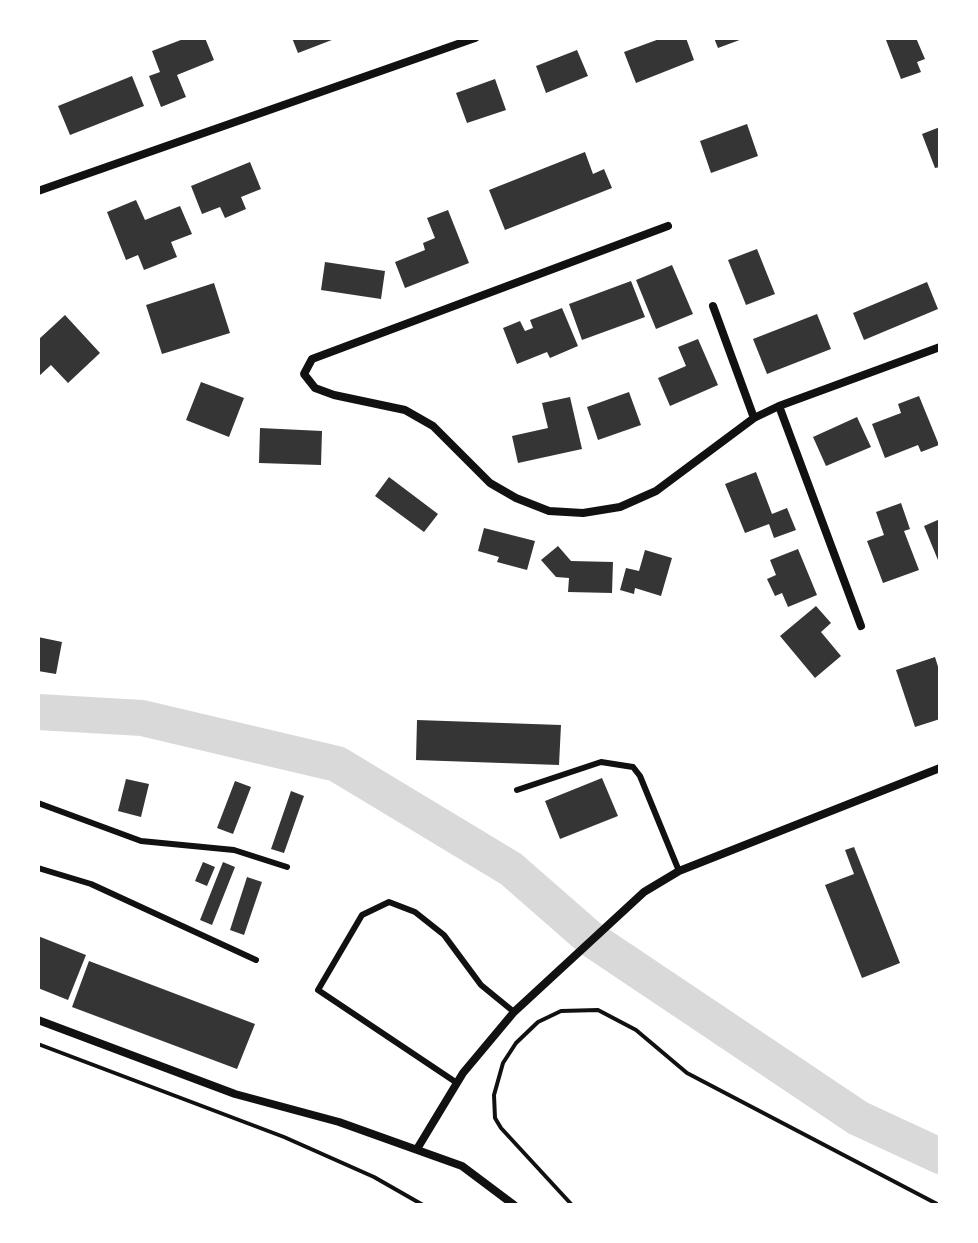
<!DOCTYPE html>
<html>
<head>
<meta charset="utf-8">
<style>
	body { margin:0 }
	#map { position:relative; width:978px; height:1243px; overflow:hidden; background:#fff; font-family:Figtree,sans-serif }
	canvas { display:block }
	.frame { position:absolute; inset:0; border:40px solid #fff; pointer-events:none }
</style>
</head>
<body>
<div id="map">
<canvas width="978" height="1243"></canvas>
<div class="frame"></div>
</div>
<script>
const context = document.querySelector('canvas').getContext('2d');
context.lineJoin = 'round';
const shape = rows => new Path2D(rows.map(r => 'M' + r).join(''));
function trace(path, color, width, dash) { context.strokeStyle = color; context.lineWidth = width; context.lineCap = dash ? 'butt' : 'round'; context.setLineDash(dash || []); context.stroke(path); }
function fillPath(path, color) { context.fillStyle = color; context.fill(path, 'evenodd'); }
const river = shape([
	[38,712,142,718,337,764,511,869,591,939,858,1118,940,1156]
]);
const building = shape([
	[186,38,205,38,214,60,177,75,186,97,161,107,149,76,160,72,152,51],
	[292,38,337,38,298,53],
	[662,38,686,38,694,60,636,83,624,52],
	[714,38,745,38,718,48],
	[892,38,916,38,925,59,917,62,921,72,901,79,886,40],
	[577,50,588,76,546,93,536,66],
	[132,76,144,106,70,135,58,106],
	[495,79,506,110,467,123,456,93],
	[747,124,758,156,711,173,700,141],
	[940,127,940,167,935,168,922,134],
	[585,152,593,174,604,169,612,188,505,230,489,190],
	[250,162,261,189,241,197,246,209,225,218,220,207,202,214,191,186],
	[136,200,145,220,180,206,192,234,171,242,177,257,144,270,138,255,126,260,107,212],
	[448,210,469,263,405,288,395,262,425,250,423,243,435,238,427,218],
	[757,249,775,294,746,305,728,260],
	[325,262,385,271,381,299,321,290],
	[672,265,693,314,656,329,636,280],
	[631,281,645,317,582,340,569,304],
	[927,282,938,309,864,340,853,313],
	[214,283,230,333,162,354,146,305],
	[562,308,578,346,550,358,547,352,517,364,503,328,520,321,525,331,533,328,530,320],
	[817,314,831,349,767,374,753,339],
	[65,315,100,353,68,383,51,365,38,377,38,340],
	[698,339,718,385,670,406,658,378,686,366,678,347],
	[201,382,244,398,229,437,186,420],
	[629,392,641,425,598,440,587,407],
	[919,396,939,445,921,452,918,445,885,458,872,424,901,413,898,404],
	[570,397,582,449,518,463,512,436,548,428,542,403],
	[857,417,871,447,826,466,813,437],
	[260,428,322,431,321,465,259,463],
	[756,472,772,514,787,508,796,530,774,538,769,524,745,533,725,484],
	[389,477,438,514,424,532,375,496],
	[901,503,910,529,904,531,919,570,883,583,867,541,884,535,876,512],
	[940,519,940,565,924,526],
	[484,528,535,541,527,570,497,562,499,557,478,551],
	[558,546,571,561,613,562,612,593,568,592,569,578,556,577,541,560],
	[798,549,817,595,788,607,782,593,775,596,767,579,776,575,770,560],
	[645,550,672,558,661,596,635,588,634,594,620,590,626,568,639,571],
	[816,606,831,623,821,632,841,656,815,678,780,636],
	[38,637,62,642,56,674,38,671],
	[935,657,940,673,940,719,915,727,896,670],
	[417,720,561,725,559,765,416,760],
	[602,778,618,816,560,839,545,801],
	[126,779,149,784,141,817,118,811],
	[235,781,251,787,233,834,217,828],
	[291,791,304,796,284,853,271,849],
	[854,847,900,963,862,978,825,885,854,874,845,850],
	[203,862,215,867,207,886,195,881],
	[223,862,235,867,212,925,200,920],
	[247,877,262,882,244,935,230,930],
	[38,936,86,955,68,1000,38,988],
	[89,961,255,1024,237,1069,72,1007]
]);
const path = shape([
	[38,1044,284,1137,374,1177,423,1205],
	[572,1205,501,1128,495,1118,494,1095,503,1063,516,1043,538,1022,561,1011,598,1010,636,1030,687,1073,939,1205]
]);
const service = shape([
	[517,790,601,762,633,767,640,776,679,871],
	[38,803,141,841,234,850,287,867],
	[38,868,91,884,256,960],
	[457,1083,318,990,362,915,389,902,415,912,444,935,481,985,514,1012]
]);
const minor = shape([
	[38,191,475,38],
	[668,226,312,359,304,374,315,388,334,395,405,410,433,426,490,483,516,498,549,511,583,513,620,507,656,491,754,418,779,406,940,347],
	[713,306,754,418],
	[779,406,861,626],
	[38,1020,235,1094,339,1122,462,1166,514,1205],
	[417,1149,463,1073,514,1012,644,892,679,871,940,768]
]);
trace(river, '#d9d9d9', 36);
fillPath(building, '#353535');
trace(path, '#111', 4);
trace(service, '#111', 6);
trace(minor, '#111', 8);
</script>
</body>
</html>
